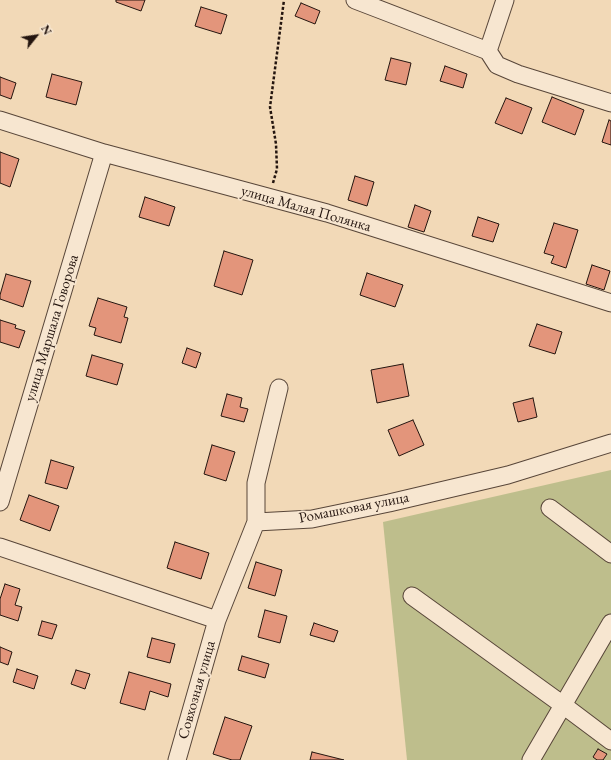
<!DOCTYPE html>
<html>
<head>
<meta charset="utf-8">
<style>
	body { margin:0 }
	#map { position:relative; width:611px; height:760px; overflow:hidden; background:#f2d9b7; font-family:"EB Garamond",serif }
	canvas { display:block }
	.north { position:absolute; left:16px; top:16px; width:40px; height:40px; -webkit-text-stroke:3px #f7e6d0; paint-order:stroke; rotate:60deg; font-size:11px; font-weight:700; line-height:16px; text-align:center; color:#24150f }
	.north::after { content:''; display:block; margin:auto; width:14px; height:18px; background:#24150f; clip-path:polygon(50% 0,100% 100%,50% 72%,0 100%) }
</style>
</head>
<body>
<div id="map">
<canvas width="611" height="760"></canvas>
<div class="north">N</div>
</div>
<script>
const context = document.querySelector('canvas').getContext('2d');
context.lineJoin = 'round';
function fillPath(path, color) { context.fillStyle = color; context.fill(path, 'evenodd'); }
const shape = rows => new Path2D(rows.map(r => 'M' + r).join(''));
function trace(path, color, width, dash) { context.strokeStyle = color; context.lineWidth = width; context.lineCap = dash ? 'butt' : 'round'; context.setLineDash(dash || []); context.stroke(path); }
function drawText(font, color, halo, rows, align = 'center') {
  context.font = font + ' "EB Garamond",serif'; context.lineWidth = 3.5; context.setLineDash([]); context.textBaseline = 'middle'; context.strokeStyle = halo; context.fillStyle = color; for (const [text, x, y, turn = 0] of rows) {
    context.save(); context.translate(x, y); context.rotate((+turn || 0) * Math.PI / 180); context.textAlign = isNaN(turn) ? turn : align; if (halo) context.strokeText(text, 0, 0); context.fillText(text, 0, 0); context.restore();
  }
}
const green = shape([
	[611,470,611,760,407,760,383,522]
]);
const building = shape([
	[116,0,145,0,141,11,116,2,116,0],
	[301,3,320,11,315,24,295,16,301,3],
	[201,7,227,15,221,34,195,26,201,7],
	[391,58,411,63,406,85,385,80,391,58],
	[445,66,467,74,463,88,440,81,445,66],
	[52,74,82,82,76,105,46,97,52,74],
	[0,77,16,83,11,99,0,95,0,77],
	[552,97,584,110,575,135,542,122,552,97],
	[506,98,532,108,522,134,495,123,506,98],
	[609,120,611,121,611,145,602,142,609,120],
	[0,152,19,159,10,187,0,183,0,152],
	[355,176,374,182,367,206,348,200,355,176],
	[145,197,175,207,169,226,139,217,145,197],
	[415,205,431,211,424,232,408,227,415,205],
	[478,217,499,224,493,242,472,236,478,217],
	[554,223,578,230,566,268,551,263,554,256,544,253,554,223],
	[224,251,253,260,242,295,214,286,224,251],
	[592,265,610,271,604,290,586,284,592,265],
	[367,273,403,285,395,307,360,295,367,273],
	[6,274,31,281,23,307,0,299,0,295,6,274],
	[98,298,127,307,124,317,128,318,121,343,94,335,96,328,89,326,98,298],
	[0,320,16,325,15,328,25,331,19,348,0,342,0,320],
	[537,324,562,332,555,354,529,346,537,324],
	[187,348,201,353,196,368,182,363,187,348],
	[92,355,123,364,117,385,86,376,92,355],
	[403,364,409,396,377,403,371,370,403,364],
	[227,394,242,398,240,407,248,409,244,422,221,416,227,394],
	[533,398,537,417,518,422,513,403,533,398],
	[413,420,424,445,399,456,388,430,413,420],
	[212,445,235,452,226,481,204,474,212,445],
	[51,460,74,467,67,489,45,483,51,460],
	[29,495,59,506,50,531,20,520,29,495],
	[175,542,209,553,201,579,167,568,175,542],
	[256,562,282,570,275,596,248,588,256,562],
	[5,584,20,589,15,605,22,607,18,621,0,615,0,599,5,584],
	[265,610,287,616,280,643,258,637,265,610],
	[42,621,57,625,52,639,38,635,42,621],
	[314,623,338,631,334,642,310,635,314,623],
	[152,638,175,644,170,663,147,657,152,638],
	[0,647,12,652,8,665,0,662,0,647],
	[242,656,269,664,265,678,238,670,242,656],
	[17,669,38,676,34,689,13,682,17,669],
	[76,670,90,674,85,689,71,684,76,670],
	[129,672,171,684,168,697,150,691,145,710,120,703,129,672],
	[225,717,252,726,240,760,232,760,213,754,225,717],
	[598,749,607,754,603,760,597,760,593,757,598,749],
	[312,752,344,760,310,760,312,752]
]);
const path = shape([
	[273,183,277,169,276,144,270,107,284,0]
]);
const minor = shape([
	[355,0,488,51],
	[488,51,497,65,518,74,611,103],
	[488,51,505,0],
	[0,120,104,153,327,213,611,303],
	[0,502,104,153],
	[550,508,611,554],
	[256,522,256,483,279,388],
	[0,547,217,620],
	[412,596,563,705,611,741],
	[177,760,217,620,256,522,312,519,389,503,508,475,611,443],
	[531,760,611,623]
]);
const streetNames = [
	["улица Малая Полянка",306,209,16],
	["улица Маршала Говорова",52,328,-73],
	["Ромашковая улица",354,508,-11],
	["Совхозная улица",197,690,-74]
];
fillPath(green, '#bebe8c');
fillPath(building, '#e3957b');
trace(building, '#24150f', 1);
trace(minor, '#584639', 19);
trace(path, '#24150f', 2.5, [3, 2]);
trace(minor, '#f7e6d0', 17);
drawText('15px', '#24150f', '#f7e6d0', streetNames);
</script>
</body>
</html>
